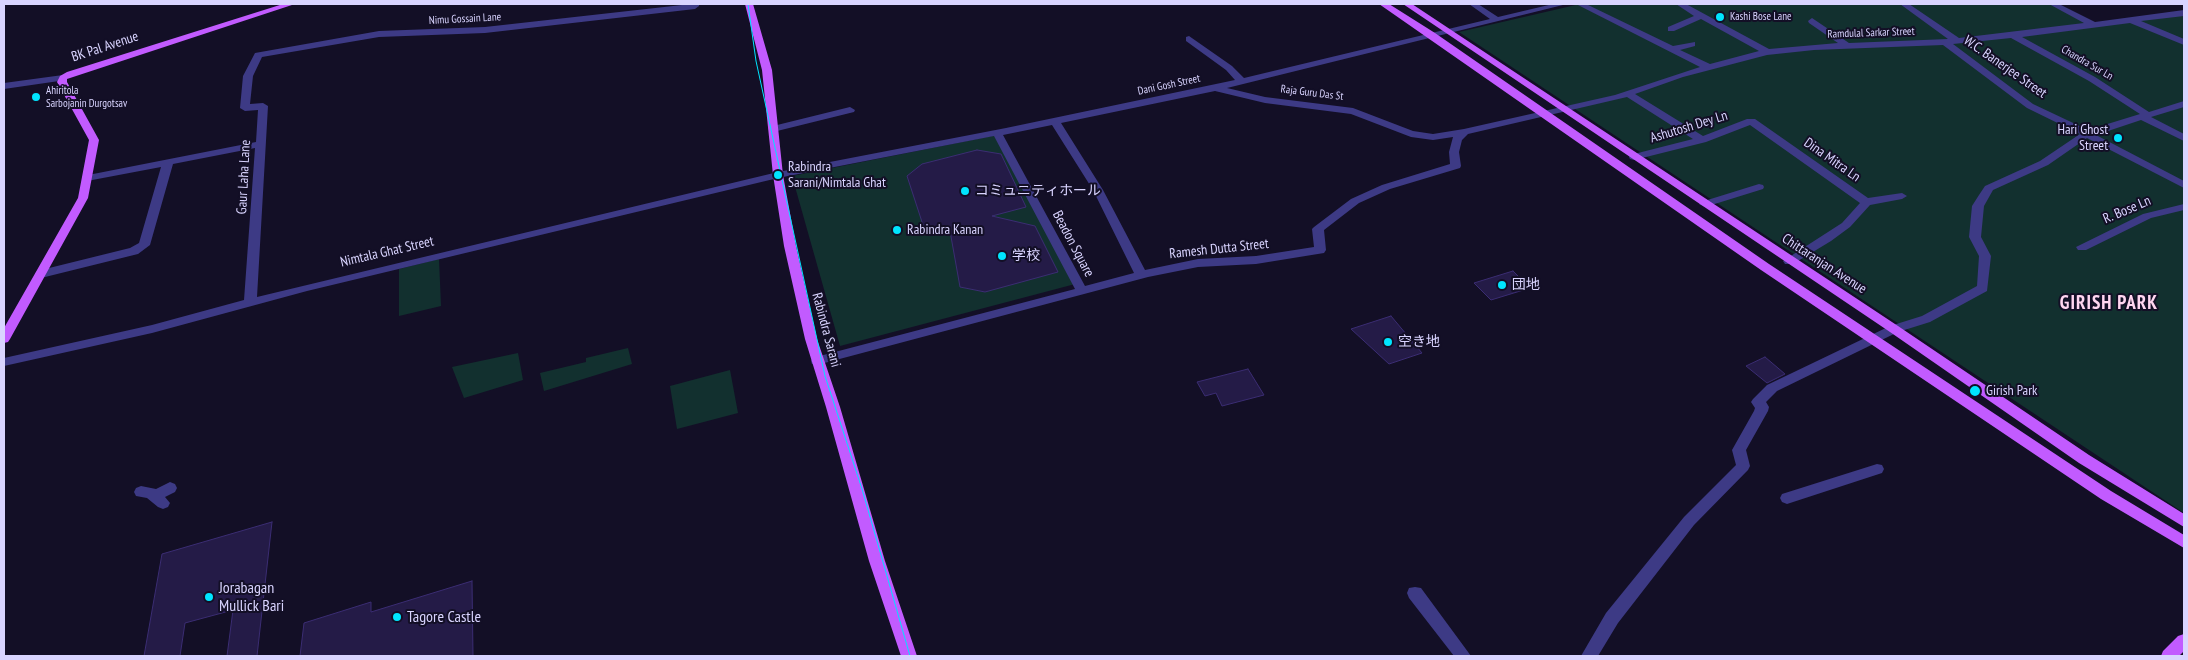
<!DOCTYPE html>
<html>
<head>
<meta charset="utf-8">
<style>
	body { margin:0 }
	#map { position:relative; width:2188px; height:660px; overflow:hidden; background:#130f26; font-family:"PT Sans Narrow",sans-serif }
	canvas { display:block }
	.frame { position:absolute; inset:0; border:5px solid #d9d4ff; pointer-events:none }
</style>
</head>
<body>
<div id="map">
<canvas width="2188" height="660"></canvas>
<div class="frame"></div>
</div>
<script>
const context = document.querySelector('canvas').getContext('2d');
context.lineJoin = 'round';
function fillPath(path, color) { context.fillStyle = color; context.fill(path, 'evenodd'); }
const shape = rows => new Path2D(rows.map(r => 'M' + r).join(''));
function trace(path, color, width, dash) { context.strokeStyle = color; context.lineWidth = width; context.lineCap = dash ? 'butt' : 'round'; context.setLineDash(dash || []); context.stroke(path); }
function drawText(font, color, halo, rows, align = 'center') {
  context.font = font + ' "PT Sans Narrow","Noto Sans SC","Noto Sans JP",sans-serif'; context.lineWidth = 4; context.setLineDash([]); context.textBaseline = 'middle'; context.strokeStyle = halo; context.fillStyle = color; for (const [text, x, y, turn = 0] of rows) {
    context.save(); context.translate(x, y); context.rotate((+turn || 0) * Math.PI / 180); context.textAlign = isNaN(turn) ? turn : align; if (halo) context.strokeText(text, 0, 0); context.fillText(text, 0, 0); context.restore();
  }
}
const green = shape([
	[1580,4,2052,4,2097,25,2184,15,2184,513,1459,32],
	[1002,134,1079,283,840,346,792,176],
	[439,259,441,306,399,316,399,269],
	[628,348,632,364,544,391,540,373,586,362,586,358],
	[518,353,523,380,464,398,452,367],
	[730,370,738,413,677,429,670,386]
]);
const building = shape([
	[977,150,1001,154,1026,207,992,216,1035,226,1058,272,985,292,960,287,950,231,924,228,907,176,922,164,977,150],
	[1513,271,1530,288,1491,300,1474,283,1513,271],
	[1391,316,1422,353,1389,364,1351,329,1391,316],
	[1765,357,1785,374,1767,383,1746,366,1765,357],
	[1248,369,1264,395,1222,406,1216,393,1205,396,1197,382,1248,369],
	[272,522,257,656,227,656,233,610,185,623,180,656,144,656,162,554,272,522],
	[472,581,473,656,300,656,304,623,371,602,371,612,472,581]
]);
const minor = shape([
	[691,4,699,4,699,6,695,9,485,33,379,37,262,57,253,76,250,104,263,103,268,106,257,297,778,172,1006,128,1235,80,1226,70,1186,41,1186,37,1189,36,1232,66,1244,78,1490,19,1469,4,1478,4,1498,17,1553,4,1567,4,1227,88,1265,97,1353,108,1413,131,1433,134,1464,129,1615,95,1700,67,1576,4,1586,4,1673,46,1695,42,1695,46,1680,50,1710,64,1759,51,1701,19,1674,31,1668,31,1668,27,1694,16,1676,4,1686,4,1769,49,1838,43,1809,23,1808,21,1812,18,1849,43,1948,39,1900,4,1909,4,1959,38,2084,23,2049,4,2059,4,2095,22,2184,10,2184,16,2141,21,2184,39,2184,45,2130,23,2022,37,2095,77,2149,112,2184,101,2184,107,2151,117,2184,134,2184,141,2141,120,2096,135,2184,181,2184,188,2087,138,2048,165,1993,190,1984,206,1981,237,1991,256,1987,291,1930,322,1898,332,1777,391,1766,402,1769,407,1768,411,1746,450,1750,466,1748,470,1694,525,1618,623,1598,656,1581,656,1606,613,1684,517,1736,465,1732,450,1754,411,1755,408,1751,402,1753,399,1767,385,1890,326,1922,316,1977,286,1979,256,1969,237,1972,206,1979,195,1985,186,2040,161,2080,134,2027,108,1943,45,1814,50,1767,55,1683,77,1635,94,1703,136,1747,119,1755,119,1868,198,1902,193,1907,196,1902,199,1870,205,1850,227,1831,241,1793,264,1785,264,1783,261,1842,223,1860,203,1750,125,1706,142,1634,160,1630,159,1629,157,1630,155,1693,139,1627,97,1468,134,1462,140,1459,152,1461,166,1460,168,1390,189,1359,203,1324,230,1326,250,1324,253,1256,264,1198,267,1148,277,817,365,812,364,811,361,812,358,1075,289,994,136,778,178,307,291,152,333,4,366,4,358,152,325,244,300,255,148,173,164,150,245,138,254,41,278,35,274,37,271,130,248,139,243,161,167,87,181,82,178,83,176,256,142,258,110,245,111,240,108,243,76,255,53,379,31,485,27,691,4],
	[2011,38,2089,81,2140,114,2088,130,2033,104,1953,44,2011,38],
	[1215,91,1265,103,1351,114,1411,137,1433,140,1453,137,1449,152,1450,164,1382,185,1351,199,1314,227,1312,229,1314,247,1256,256,1198,259,1145,270,1103,190,1061,123,1215,91],
	[1052,125,1093,190,1134,273,1085,286,1003,135,1052,125],
	[63,75,66,76,66,80,4,89,4,83,63,75],
	[850,107,855,110,854,112,773,132,768,129,769,127,850,107],
	[1759,184,1763,185,1764,187,1763,189,1705,207,1699,204,1701,202,1759,184],
	[2184,204,2184,210,2151,218,2086,250,2078,250,2076,247,2143,214,2184,204],
	[1877,464,1882,465,1884,469,1882,473,1787,504,1782,502,1780,498,1782,494,1877,464],
	[170,482,175,484,177,488,175,492,165,497,170,503,168,507,163,509,158,507,147,498,136,496,134,492,136,488,141,486,156,489,170,482],
	[1415,587,1421,588,1471,656,1454,656,1409,598,1407,593,1409,588,1415,587]
]);
const major = shape([
	[283,4,295,4,67,79,67,82,99,140,88,198,10,339,8,342,4,343,4,328,78,198,89,140,57,82,60,76,67,72,283,4],
	[745,4,753,4,772,70,783,175,796,246,817,339,840,407,885,561,917,656,901,656,869,561,826,407,805,339,784,246,773,175,762,70,745,4],
	[1379,4,1389,4,1435,33,1769,264,2111,491,2184,535,2184,548,2101,499,1761,270,1379,4],
	[1403,4,1412,4,1898,326,2089,455,2184,514,2184,527,2079,463,1890,332,1403,4],
	[2184,634,2184,651,2179,656,2161,656,2163,651,2178,636,2184,634]
]);
const tram = shape([
	[748,4,756,61,825,376,862,489,910,656]
]);
const markers = [
	[1720,17,5,"#00e5ff"],
	[36,97,5,"#00e5ff"],
	[2118,138,5,"#00e5ff"],
	[778,175,5,"#00e5ff"],
	[965,191,5,"#00e5ff"],
	[897,230,5,"#00e5ff"],
	[1002,256,5,"#00e5ff"],
	[1502,285,5,"#00e5ff"],
	[1388,342,5,"#00e5ff"],
	[1975,391,6,"#00e5ff"],
	[209,597,5,"#00e5ff"],
	[397,617,5,"#00e5ff"]
];
const farPoinames = [
	["Kashi Bose Lane",1730,17],
	["Ahiritola",46,91],
	["Sarbojanin Durgotsav",46,104]
];
const farStreetnames = [
	["Nimu Gossain Lane",465,19,-3],
	["Ramdulal Sarkar Street",1871,33,-2],
	["Chandra Sur Ln",2087,63,30],
	["Dani Gosh Street",1169,85,-12],
	["Raja Guru Das St",1312,93,7]
];
const streetNames = [
	["BK Pal Avenue",105,47,-18],
	["W.C. Banerjee Street",2005,67,35],
	["Ashutosh Dey Ln",1689,127,-17],
	["Dina Mitra Ln",1832,160,35],
	["Gaur Laha Lane",244,177,-87],
	["R. Bose Ln",2127,210,-23],
	["Beadon Square",1073,244,62],
	["Ramesh Dutta Street",1219,249,-6],
	["Nimtala Ghat Street",387,252,-13],
	["Chittaranjan Avenue",1824,264,33],
	["Rabindra Sarani",826,330,75]
];
const poiNames = [
	["Hari Ghost",2108,130,"right"],
	["Street",2108,146,"right"],
	["Rabindra",788,167],
	["Sarani/Nimtala Ghat",788,183],
	["コミュニティホール",975,191],
	["Rabindra Kanan",907,230],
	["学校",1012,256],
	["団地",1512,285],
	["空き地",1398,342],
	["Girish Park",1986,391]
];
const nearPoinames = [
	["Jorabagan",219,588],
	["Mullick Bari",219,606],
	["Tagore Castle",407,617]
];
const districtNames = [
	["GIRISH PARK",2109,304]
];
fillPath(green, '#12302f');
fillPath(building, '#241b47');
trace(building, '#3b2d73', 1);
fillPath(minor, '#3d3a85');
fillPath(major, '#c25bff');
trace(tram, '#00e5ff', 1);
for (const [x, y, r, color] of markers) { const dot = new Path2D(); dot.arc(x, y, r, 0, 2 * Math.PI); context.fillStyle = color; context.fill(dot); trace(dot, '#130f26', 2); }
drawText('11px', '#d9d4ff', '#130f26', farPoinames, 'left');
drawText('11px', '#d9d4ff', '#130f26', farStreetnames);
drawText('14px', '#d9d4ff', '#130f26', streetNames);
drawText('14px', '#d9d4ff', '#130f26', poiNames, 'left');
drawText('16px', '#d9d4ff', '#130f26', nearPoinames, 'left');
context.letterSpacing = '1px';
drawText('bold 19px', '#ffd6f0', '#130f26', districtNames);
context.letterSpacing = '0px';
</script>
</body>
</html>
